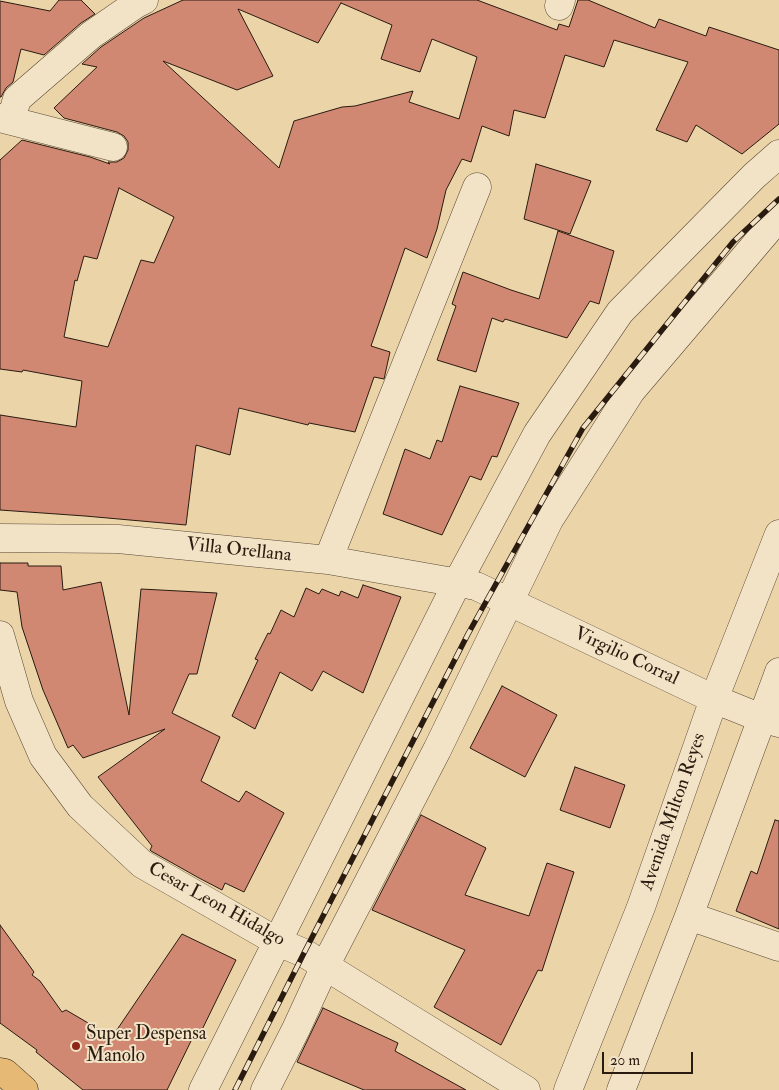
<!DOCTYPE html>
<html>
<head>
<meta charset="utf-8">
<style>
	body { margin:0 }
	#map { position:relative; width:779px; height:1090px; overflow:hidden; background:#ebd4a8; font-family:"IM FELL Double Pica",serif }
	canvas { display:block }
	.scale { position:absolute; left:602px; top:1052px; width:91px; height:22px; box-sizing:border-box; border:2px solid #2a1b10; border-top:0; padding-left:6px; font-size:15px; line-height:18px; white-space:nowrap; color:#2a1b10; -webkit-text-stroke:4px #f2e3c6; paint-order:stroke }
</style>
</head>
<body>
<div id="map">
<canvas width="779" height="1090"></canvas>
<div class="scale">20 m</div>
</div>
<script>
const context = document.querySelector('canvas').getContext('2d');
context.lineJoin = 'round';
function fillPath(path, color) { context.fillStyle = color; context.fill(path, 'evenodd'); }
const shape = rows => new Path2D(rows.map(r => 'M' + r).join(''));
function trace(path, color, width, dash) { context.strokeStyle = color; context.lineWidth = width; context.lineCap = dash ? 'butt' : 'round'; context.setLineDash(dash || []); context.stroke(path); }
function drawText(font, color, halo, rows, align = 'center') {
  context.font = font + ' "IM FELL Double Pica",serif'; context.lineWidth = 4; context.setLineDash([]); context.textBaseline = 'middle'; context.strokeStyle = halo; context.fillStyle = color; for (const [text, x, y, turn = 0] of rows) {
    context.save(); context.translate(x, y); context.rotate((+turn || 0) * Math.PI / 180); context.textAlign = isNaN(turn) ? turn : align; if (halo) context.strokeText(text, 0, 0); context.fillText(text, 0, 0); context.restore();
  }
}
const building = shape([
	[59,0,81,0,95,14,81,23,44,55,21,49,13,82,6,88,1,97,0,97,0,1,50,11,59,0],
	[183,0,477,0,557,30,559,24,569,27,578,0,588,0,655,28,659,19,706,36,709,27,779,50,779,124,742,154,696,125,687,142,656,130,688,62,614,40,604,67,565,55,545,118,514,110,509,136,482,126,471,162,462,159,446,190,437,229,427,258,405,248,371,346,390,352,384,379,374,377,355,432,309,423,308,425,239,408,230,455,196,445,186,525,85,516,0,510,0,415,76,427,82,381,23,370,22,372,0,369,0,160,22,140,90,157,110,164,108,162,117,162,124,158,128,150,128,142,124,136,117,132,64,118,54,108,97,67,82,64,101,47,144,18,183,0],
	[341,3,392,25,381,59,420,72,432,39,477,57,459,119,409,102,413,91,355,106,342,107,294,121,279,168,163,61,237,90,273,76,238,9,318,43,341,3],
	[119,188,174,217,154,263,141,260,108,347,64,337,75,280,77,281,84,256,97,259,119,188],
	[536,164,591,181,570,234,524,219,536,164],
	[558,231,614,251,599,304,590,301,567,338,505,319,503,322,492,318,476,372,437,360,456,306,452,304,463,272,511,290,539,299,558,231],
	[460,386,519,403,497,457,492,456,481,480,470,476,442,535,383,514,405,449,430,459,437,440,442,442,460,386],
	[0,563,28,563,28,566,61,566,63,590,101,582,129,715,141,589,217,593,197,674,189,674,172,713,220,737,201,781,239,802,246,791,284,813,244,892,225,883,222,890,199,878,151,851,150,850,152,846,98,777,165,729,83,758,73,745,68,748,43,690,22,627,17,592,0,590,0,563],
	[363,585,401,597,363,693,323,671,312,691,280,672,255,729,232,716,258,660,255,659,268,633,270,634,281,610,294,617,306,588,319,594,322,589,339,596,341,591,358,598,363,585],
	[502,686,557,715,525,777,470,748,502,686],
	[575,767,625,785,610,828,560,810,575,767],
	[421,815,486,848,465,895,529,916,547,863,574,872,542,971,538,970,501,1045,434,1007,465,950,372,910,421,815],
	[775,820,779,821,779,929,736,911,751,871,757,874,775,820],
	[0,925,34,972,32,975,40,981,62,1012,66,1010,112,1037,182,934,236,960,197,1040,193,1037,167,1090,83,1090,36,1052,37,1050,0,1023,0,925],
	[323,1008,398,1043,395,1051,466,1090,364,1090,297,1062,323,1008]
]);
const minor = shape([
	[559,6,561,0],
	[0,118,113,147],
	[11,120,17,99,91,35,136,4,144,0],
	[0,538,118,539,328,560,476,586,714,699,761,718,779,723],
	[328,560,477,187],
	[0,635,19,701,43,756,80,806,142,864,278,942,304,953,526,1090],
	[689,916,779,947],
	[203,1090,457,583,537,434,620,312,754,176,779,154],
	[265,1090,296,1029,325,966,437,750,549,520,631,391,779,217],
	[568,1090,641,907,714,699,779,534],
	[621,1090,689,916,779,672]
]);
const major = shape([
	[0,1072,5,1073,24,1090]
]);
const rail = shape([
	[235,1090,304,953,468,634,583,428,733,242,779,199]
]);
const markers = [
	[76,1046,5,"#8f2418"]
];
const streetNames = [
	["Villa Orellana",239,551,6],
	["Virgilio Corral",626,657,25],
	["Avenida Milton Reyes",674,812,-71],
	["Cesar Leon Hidalgo",216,905,29]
];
const poiNames = [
	["Super Despensa",86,1035],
	["Manolo",86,1057]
];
fillPath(building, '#d08872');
trace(building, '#2a1b10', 1);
trace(minor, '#5a4936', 29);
trace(major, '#2a1b10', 29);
trace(minor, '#f2e3c6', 28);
trace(major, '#e6ba74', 28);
trace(rail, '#2a1b10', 5.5);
trace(rail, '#f2e3c6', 4, [11]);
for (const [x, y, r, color] of markers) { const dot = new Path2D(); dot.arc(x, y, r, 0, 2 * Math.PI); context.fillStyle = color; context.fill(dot); trace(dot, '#f2e3c6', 2); }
drawText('19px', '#2a1b10', '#f2e3c6', streetNames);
drawText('19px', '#2a1b10', '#f2e3c6', poiNames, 'left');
</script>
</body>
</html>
